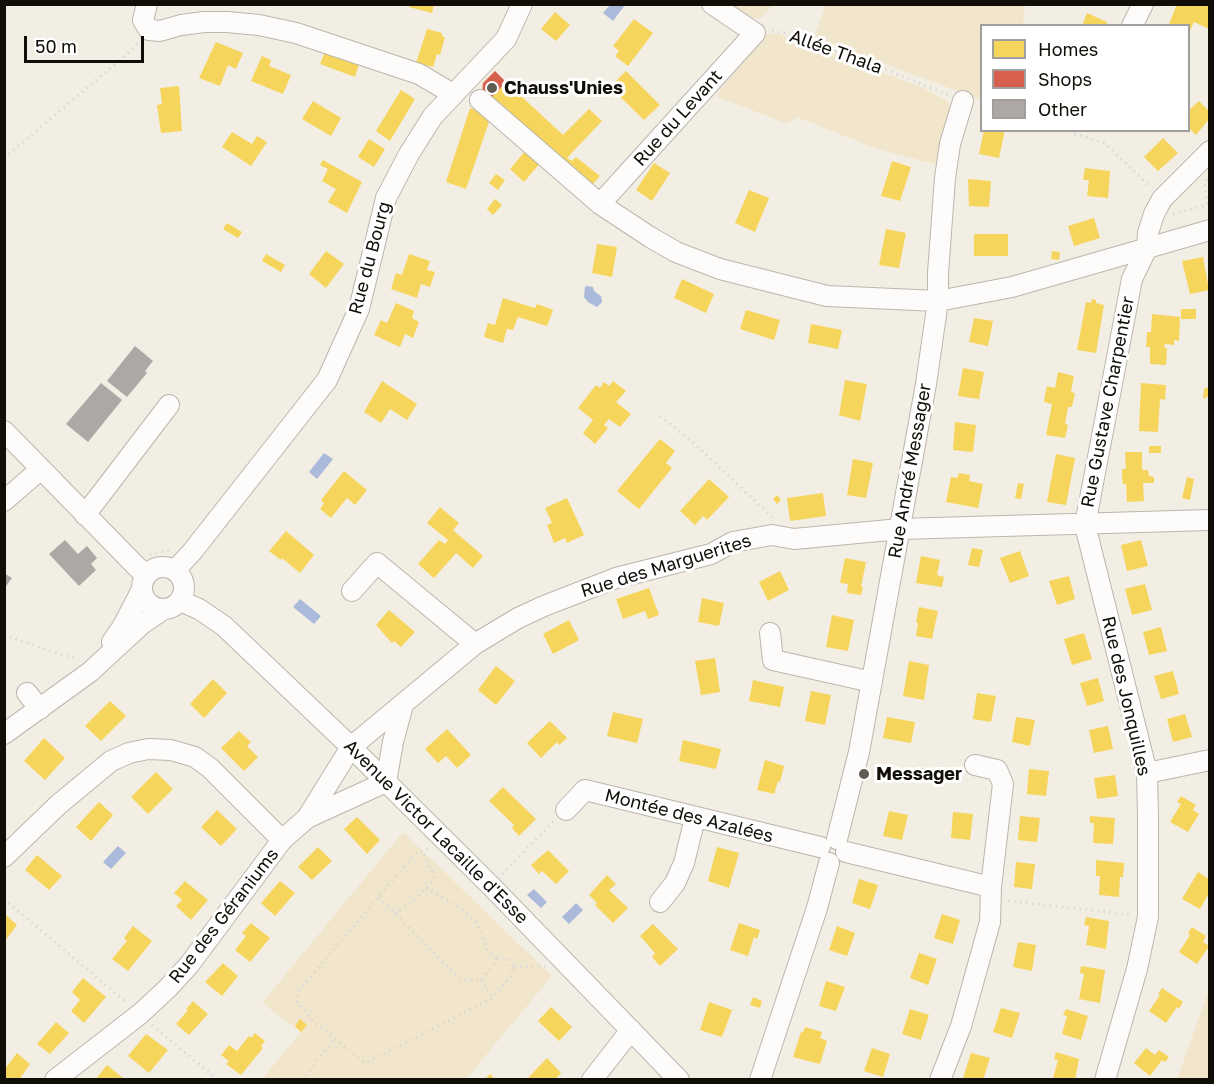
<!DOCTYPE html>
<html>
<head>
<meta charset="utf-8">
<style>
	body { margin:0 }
	#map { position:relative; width:1214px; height:1084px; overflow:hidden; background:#f3eee4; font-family:"Golos Text",sans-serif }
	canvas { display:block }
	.frame { position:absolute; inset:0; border:6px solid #110e08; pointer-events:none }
	.legend { position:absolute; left:980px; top:24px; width:210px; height:108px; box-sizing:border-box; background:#fff; border:2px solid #a09f9c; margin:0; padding:8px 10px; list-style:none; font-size:18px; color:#110e08 }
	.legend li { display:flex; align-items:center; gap:12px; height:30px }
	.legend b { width:30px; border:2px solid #a09f9c }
	.scale { position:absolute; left:24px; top:36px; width:120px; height:27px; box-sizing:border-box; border:3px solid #110e08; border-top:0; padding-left:8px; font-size:18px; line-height:21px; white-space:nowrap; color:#110e08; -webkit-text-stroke:4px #fff; paint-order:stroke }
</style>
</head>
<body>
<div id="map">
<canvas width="1214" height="1084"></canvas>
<div class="frame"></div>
<ul class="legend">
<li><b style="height:16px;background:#f6d55c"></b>Homes</li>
<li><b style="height:16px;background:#d6604d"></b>Shops</li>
<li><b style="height:16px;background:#ada8a6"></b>Other</li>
</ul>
<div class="scale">50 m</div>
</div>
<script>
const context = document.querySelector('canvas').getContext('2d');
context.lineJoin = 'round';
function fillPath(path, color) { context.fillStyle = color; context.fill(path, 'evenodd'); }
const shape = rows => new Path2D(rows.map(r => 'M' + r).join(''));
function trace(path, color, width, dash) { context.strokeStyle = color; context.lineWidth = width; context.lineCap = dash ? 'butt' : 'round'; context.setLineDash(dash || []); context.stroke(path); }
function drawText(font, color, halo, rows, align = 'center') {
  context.font = font + ' "Golos Text",sans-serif'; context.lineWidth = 6; context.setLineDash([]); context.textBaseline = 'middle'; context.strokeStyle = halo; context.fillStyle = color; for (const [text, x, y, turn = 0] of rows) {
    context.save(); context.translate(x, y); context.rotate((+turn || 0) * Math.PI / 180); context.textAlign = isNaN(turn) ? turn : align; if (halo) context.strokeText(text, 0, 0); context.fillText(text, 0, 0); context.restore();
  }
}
const green = shape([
	[727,5,773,5,762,17,749,19],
	[826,5,1025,5,1023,25,982,26,981,100,814,37],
	[770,33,782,35,866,66,923,88,946,100,952,107,938,165,877,149,797,117,787,124,716,96,762,37],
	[403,832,552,976,466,1079,262,1079,301,1032,262,1003],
	[1209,991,1209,1079,1177,1079,1207,995]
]);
const water = shape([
	[610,5,625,5,613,21,603,13],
	[587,286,593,287,594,291,601,296,602,302,597,307,588,302,584,297,585,287],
	[324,453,333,459,317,479,309,472],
	[300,599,321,616,314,624,293,607],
	[118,846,126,853,111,869,103,862],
	[534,889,547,902,541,908,527,895],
	[576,903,583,910,569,924,562,917]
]);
const homes = shape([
	[410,4,434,4,432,13,409,7],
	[1177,4,1209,4,1209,29,1194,22,1188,35,1188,26,1169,24],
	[555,12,570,25,556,41,541,29],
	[1087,13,1107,22,1106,26,1082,26],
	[634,19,653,33,628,66,615,56,619,51,613,46],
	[427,29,442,33,442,36,445,37,440,55,437,54,433,67,416,63],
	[216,42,243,53,236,69,228,65,220,86,199,78],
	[325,52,359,64,355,77,320,64],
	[262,56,271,60,269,66,291,75,283,94,251,81],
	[626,71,660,105,644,120,610,87],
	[506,82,563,135,589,109,602,121,567,158,572,161,576,157,600,176,591,186,490,99],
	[179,86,182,131,161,133,157,105,162,104,160,88],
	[401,90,415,99,390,141,376,131],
	[313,101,341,118,331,136,302,119],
	[1199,101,1209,111,1209,119,1196,135,1188,127,1188,111],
	[470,108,491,116,466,189,446,182],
	[984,130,1005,130,999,158,979,154],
	[232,132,252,144,257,136,267,142,251,166,222,147],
	[1163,138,1178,153,1158,171,1144,157],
	[369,139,385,149,374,167,358,157],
	[527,149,541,162,524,182,510,169],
	[323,160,362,182,347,213,328,202,336,189,322,181,328,169,320,165],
	[892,161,911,167,900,201,881,196],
	[654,163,670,173,652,201,636,190],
	[1085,168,1110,171,1108,198,1087,196,1089,180,1083,180],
	[496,174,505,180,498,190,489,183],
	[968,179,991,181,989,207,969,206],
	[749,190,769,198,755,232,735,223],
	[495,199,502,205,493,215,487,209],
	[1094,218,1100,238,1074,246,1068,226],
	[227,223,242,232,238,238,223,229],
	[886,229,906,233,899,268,879,265],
	[974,234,1008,234,1008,256,974,256],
	[597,244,617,247,612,277,592,273],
	[326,251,344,264,326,288,309,274],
	[1052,251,1060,252,1059,260,1051,259],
	[266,254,285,265,281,272,262,261],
	[409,254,430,261,427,270,435,272,430,287,421,284,417,298,391,289,396,273,402,275],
	[1203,257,1209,290,1190,294,1182,261],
	[682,279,714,294,706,313,674,298],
	[503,298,535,308,537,304,553,310,547,326,518,317,513,330,507,329,503,343,484,337,488,323,495,325],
	[1092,299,1096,300,1096,303,1104,305,1096,353,1077,350,1086,302,1091,303],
	[396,303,414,311,412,318,419,322,413,338,405,334,400,347,374,335,381,320,387,323],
	[1181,309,1196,309,1196,319,1181,319],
	[746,310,780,320,774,340,740,329],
	[1152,314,1180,317,1179,341,1174,340,1174,345,1165,344,1164,348,1167,348,1166,365,1150,364,1150,347,1146,347,1147,332,1151,332],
	[974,318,993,321,988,346,969,342],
	[811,324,842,330,838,349,808,343],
	[963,368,984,372,979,399,958,396],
	[1058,372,1074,376,1071,392,1075,393,1072,407,1068,407,1065,424,1068,425,1065,438,1046,435,1052,404,1044,402,1045,395,1047,386,1055,388],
	[845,380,867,384,860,421,839,415],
	[382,381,417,404,407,420,390,409,381,423,364,412],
	[613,381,626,391,616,402,631,414,620,427,609,419,604,425,608,428,595,444,583,433,593,420,578,408,596,385,600,388,604,382,609,386],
	[1141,383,1166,385,1165,400,1160,399,1158,432,1139,431],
	[1209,387,1209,396,1203,399,1204,389],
	[955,422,976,425,973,452,953,450],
	[660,439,675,451,666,463,672,468,639,509,617,491],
	[1149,446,1161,446,1161,453,1149,453],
	[1125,452,1142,452,1142,470,1148,470,1149,476,1154,477,1154,483,1143,483,1144,501,1127,502,1126,484,1123,484,1122,477,1122,469,1126,469],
	[1056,454,1075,458,1066,505,1047,502],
	[853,459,873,463,866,498,847,495],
	[344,471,367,490,355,505,347,498,331,518,320,509,324,503,321,500],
	[959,473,970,475,969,481,983,484,978,508,946,502,951,477,957,478],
	[1187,477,1194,479,1190,500,1182,498],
	[709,479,729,497,707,520,703,516,695,525,680,511],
	[1018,483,1024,484,1021,499,1015,498],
	[823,493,826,516,790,521,787,498],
	[777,495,781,500,777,504,773,499],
	[567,498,584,535,567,543,565,538,554,543,547,525,552,523,545,508],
	[440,507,459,523,453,530,483,556,473,568,456,553,434,578,418,564,439,540,445,544,448,540,427,523],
	[286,531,314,555,300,573,282,558,281,560,269,551],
	[1141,540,1148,566,1127,571,1121,545],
	[972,548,983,550,979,567,968,565],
	[1020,551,1029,576,1010,583,1000,558],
	[921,556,940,560,937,575,944,577,942,587,916,583],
	[845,558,866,562,861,587,863,587,861,595,847,593,848,584,840,583],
	[780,571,789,590,768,601,759,582],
	[1069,576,1075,599,1057,605,1049,581],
	[1145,584,1152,610,1132,615,1125,589],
	[649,588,659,615,648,619,645,611,623,619,616,599],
	[702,598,724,603,719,626,698,622],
	[919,607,938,611,932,639,916,636,918,623,916,622],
	[389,610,415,632,401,647,394,641,392,643,376,625],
	[832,615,854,620,848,651,826,647],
	[569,620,579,640,553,654,543,634],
	[1161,627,1167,651,1149,655,1143,632],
	[1084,633,1092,659,1072,665,1064,639],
	[715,658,720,692,701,695,695,661],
	[909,661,929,665,924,700,903,696],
	[496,666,515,681,496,705,478,690],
	[1173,671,1179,694,1161,699,1154,676],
	[1098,678,1104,701,1087,706,1080,683],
	[213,679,227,693,204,718,190,704],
	[753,680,784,687,780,707,749,701],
	[811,691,831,695,825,725,805,721],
	[977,693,996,696,991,722,973,719],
	[110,701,126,716,101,741,85,726],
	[613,712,643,719,637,743,607,736],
	[1185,714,1192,737,1173,742,1167,719],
	[887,717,915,722,911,743,883,738],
	[1016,717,1035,720,1030,746,1012,742],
	[550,721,567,738,559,745,557,742,541,758,527,743],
	[1108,726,1113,749,1094,753,1089,730],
	[447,729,471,755,457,768,446,756,438,763,425,749],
	[239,731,251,742,247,746,258,757,244,771,221,748],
	[44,738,65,758,45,780,24,761],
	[683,740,721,749,716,769,679,761],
	[765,760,784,766,780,782,778,781,774,794,757,790],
	[1029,769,1049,771,1046,796,1027,794],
	[156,772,173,789,148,814,131,797],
	[1115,775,1118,796,1097,799,1094,778],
	[503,787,536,819,519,836,512,828,514,825,489,801],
	[1181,796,1196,805,1193,810,1199,814,1188,832,1170,822,1181,804,1177,802],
	[99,802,113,815,91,841,76,827],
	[217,810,237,829,221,846,201,827],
	[889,811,908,815,902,840,883,836],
	[953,812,973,814,970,840,951,838],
	[1020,816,1040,818,1037,842,1018,840],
	[1090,816,1115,818,1113,844,1093,843,1094,823,1090,823],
	[357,817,380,840,367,854,344,829],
	[318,847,332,861,312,880,298,867],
	[717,847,739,853,729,888,708,881],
	[548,850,569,871,556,884,542,871,539,874,531,865],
	[37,855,62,876,49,890,25,870],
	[1096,860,1124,863,1123,877,1120,877,1119,897,1099,895,1100,876,1096,876],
	[1016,862,1035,864,1032,889,1014,887],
	[1198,872,1209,879,1209,893,1200,909,1182,899],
	[607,875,616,884,609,890,628,908,613,923,595,905,597,903,589,895],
	[859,879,878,885,870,909,852,903],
	[185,881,208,900,191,920,176,906,182,900,174,893],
	[280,881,295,893,275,916,261,903],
	[5,914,17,925,5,941],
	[942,914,960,920,953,944,934,938],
	[1086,917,1109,921,1106,949,1086,945,1089,926,1084,925],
	[251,923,270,938,250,962,235,950,246,936,242,933],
	[739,923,760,930,757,939,754,937,748,956,730,950],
	[653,924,678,949,660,966,652,957,655,953,640,936],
	[133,926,152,941,128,971,112,959,127,941,124,938],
	[837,926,855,933,847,956,829,950],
	[1192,927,1206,936,1203,942,1209,946,1197,964,1179,952,1190,935,1188,933],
	[1018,942,1036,945,1032,971,1013,967],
	[919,953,937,959,928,985,910,978],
	[223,963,238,976,222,996,205,982],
	[1081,966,1105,970,1100,1003,1079,999,1084,974,1080,973],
	[83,978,106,997,84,1023,71,1011,80,1000,72,992],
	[826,981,845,987,836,1011,819,1006],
	[1162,988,1183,1002,1179,1009,1177,1007,1166,1023,1149,1011,1160,995,1158,994],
	[753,997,762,1001,760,1008,750,1005],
	[193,1001,208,1014,189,1035,176,1024,188,1010,186,1009],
	[709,1002,732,1010,722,1037,700,1030],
	[551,1007,572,1027,559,1041,538,1021],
	[1001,1008,1020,1013,1012,1038,993,1032],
	[910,1009,929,1015,921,1040,902,1034],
	[1066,1009,1088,1016,1081,1040,1062,1034,1067,1016,1063,1015],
	[300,1019,307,1025,301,1032,295,1026],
	[56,1022,69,1033,50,1054,37,1044],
	[805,1027,822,1032,820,1038,827,1041,820,1064,793,1057,801,1032,803,1032],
	[255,1033,265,1041,261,1046,263,1048,241,1075,226,1064,229,1061,221,1055,229,1045,237,1051,249,1036,251,1038],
	[146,1034,168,1050,149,1073,128,1056],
	[872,1048,890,1054,883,1077,864,1071],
	[1146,1048,1155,1055,1159,1050,1169,1057,1165,1062,1162,1060,1150,1076,1134,1063],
	[1056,1052,1079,1059,1075,1080,1053,1078,1058,1060,1054,1059],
	[17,1053,30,1064,19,1080,4,1080,4,1070],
	[971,1053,990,1058,983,1080,963,1078],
	[547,1058,561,1073,555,1080,530,1080,528,1078],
	[107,1065,123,1078,122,1080,95,1080],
	[490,1074,496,1080,484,1080]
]);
const shops = shape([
	[495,71,506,82,490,99,482,92,483,83]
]);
const building = shape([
	[135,346,153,361,145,371,147,373,127,397,107,381],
	[101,383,122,400,88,442,66,424],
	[65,540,78,554,87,546,97,558,91,564,96,570,79,586,49,554],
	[4,573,12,578,4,589]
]);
const path = shape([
	[772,31,785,33,856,58,949,95],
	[1063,130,1105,143,1150,187],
	[4,158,127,54,138,43],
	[1207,179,1205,185,1207,205,1210,209],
	[1173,214,1207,205],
	[660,416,696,445,772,517],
	[150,555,169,550],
	[4,635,66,656,78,658],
	[428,849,415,854,297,993,297,1002,314,1022,365,1063,493,998,512,974,514,967,509,959,498,960,481,980],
	[502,874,554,821],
	[426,888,465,911,477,923,487,949,498,960],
	[379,897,460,979,481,980],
	[4,899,127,1003],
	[1008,901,1133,915],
	[394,913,413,902,431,883,434,877,423,852],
	[514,967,545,966],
	[481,980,493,998],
	[152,1025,218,1080],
	[302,1080,334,1039]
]);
const minor = shape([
	[147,4,143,20,149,30,160,31,181,25,204,22,227,22,259,25,296,33,419,74,453,94],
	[1132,26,1143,4],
	[480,100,600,204,650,237,676,252,720,269,827,296,938,301,1012,287,1210,230],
	[600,204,755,33,712,4],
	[4,431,136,566,146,575],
	[4,501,41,469],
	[85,515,169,405],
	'142 588a21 21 0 1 1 42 0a21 21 0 1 1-42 0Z',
	[175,570,192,552,327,380,359,309,386,198,409,154,433,116,506,39,522,4],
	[352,591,377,563,475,644],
	[180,601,199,609,224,626,351,747,492,887,679,1080],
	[770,633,773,660,872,682],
	[112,642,123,626,142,589],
	[27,693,40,709],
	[4,734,90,672,142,624,164,609],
	[1147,773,1210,760],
	[386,782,393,742,403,705],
	[566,810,585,790,820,847],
	[307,818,386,782],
	[837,839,859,752,926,384,938,301,938,273,945,178,950,144,963,101],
	[846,852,991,887],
	[4,857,58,805,111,761,129,753,148,749,171,750,195,757,210,768,282,840],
	[660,902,675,883,684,863,695,818],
	[55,1080,140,1014,167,989,189,965,282,840,307,818,351,747,475,644,518,618,544,606,616,578,711,554,733,542,772,535,794,539,900,529,1210,520],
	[592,1080,631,1030],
	[760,1080,817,908,829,863],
	[940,1080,961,1026,990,922,991,887,1003,784,997,770,975,765],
	[1105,1080,1137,969,1148,917,1148,817,1147,773,1085,525,1132,279,1147,248,1148,233,1154,214,1162,199,1210,151]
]);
const markers = [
	[492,88,6,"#605c55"],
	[864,774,6,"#605c55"]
];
const streetNames = [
	["Allée Thala",836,52,20],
	["Rue du Levant",678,118,-48],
	["Rue du Bourg",370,258,-75],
	["Rue Gustave Charpentier",1108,402,-79],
	["Rue André Messager",910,471,-80],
	["Rue des Marguerites",666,566,-17],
	["Rue des Jonquilles",1126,696,77],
	["Montée des Azalées",689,816,14],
	["Avenue Victor Lacaille d'Esse",436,832,45],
	["Rue des Géraniums",224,916,-52]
];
const poiNames = [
	["Chauss'Unies",504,88],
	["Messager",876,774]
];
fillPath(green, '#f1e5cb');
fillPath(water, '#abbada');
fillPath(homes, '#f6d55c');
fillPath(shops, '#d6604d');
fillPath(building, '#ada8a6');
trace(minor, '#bab6af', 22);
trace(path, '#dad9d6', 3, [1.5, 4.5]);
trace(minor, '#fdfcfb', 20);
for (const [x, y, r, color] of markers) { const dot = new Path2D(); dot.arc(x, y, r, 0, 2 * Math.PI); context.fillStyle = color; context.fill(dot); trace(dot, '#fff', 2); }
drawText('18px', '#110e08', '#fff', streetNames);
drawText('bold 18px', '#110e08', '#fff', poiNames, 'left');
</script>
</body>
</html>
